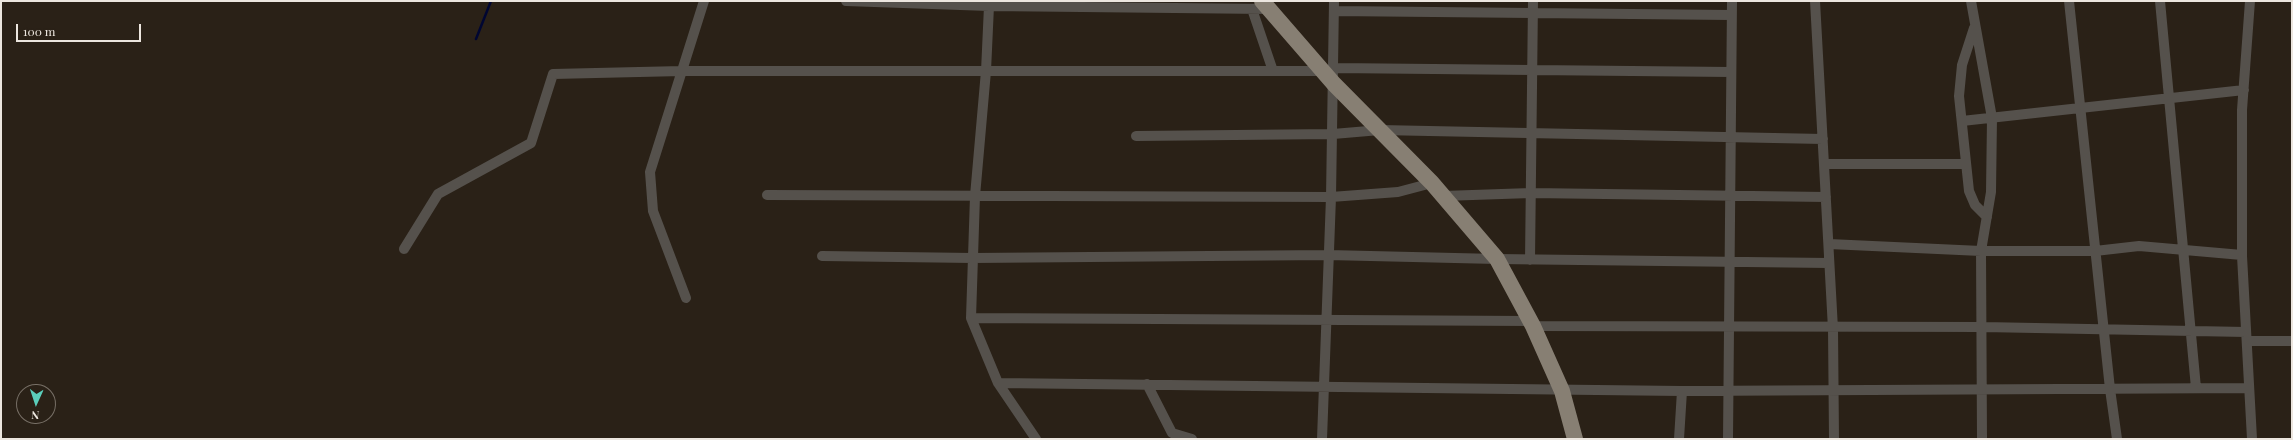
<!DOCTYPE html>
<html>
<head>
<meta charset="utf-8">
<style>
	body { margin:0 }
	#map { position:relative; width:2293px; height:440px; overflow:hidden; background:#2a2117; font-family:"Playfair Display",serif }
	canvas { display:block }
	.frame { position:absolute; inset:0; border:2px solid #ece6df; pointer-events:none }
	.north { position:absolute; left:16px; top:384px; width:40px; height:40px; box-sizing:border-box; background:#2a2117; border:1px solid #787067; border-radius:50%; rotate:183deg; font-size:11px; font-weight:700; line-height:16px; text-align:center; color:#ece6df }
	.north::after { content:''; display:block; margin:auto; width:14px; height:18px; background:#5bcebb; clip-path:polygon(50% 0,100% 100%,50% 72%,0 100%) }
	.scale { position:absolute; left:16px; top:24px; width:125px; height:18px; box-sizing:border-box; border:2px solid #ece6df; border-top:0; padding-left:5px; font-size:12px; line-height:14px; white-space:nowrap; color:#ece6df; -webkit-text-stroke:3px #2a2117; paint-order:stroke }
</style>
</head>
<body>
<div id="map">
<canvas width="2293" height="440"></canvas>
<div class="frame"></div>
<div class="north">N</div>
<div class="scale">100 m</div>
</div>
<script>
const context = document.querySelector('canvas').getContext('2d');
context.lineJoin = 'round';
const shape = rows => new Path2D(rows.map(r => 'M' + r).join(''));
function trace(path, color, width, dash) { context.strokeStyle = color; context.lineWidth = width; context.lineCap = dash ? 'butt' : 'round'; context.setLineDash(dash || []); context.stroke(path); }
const stream = shape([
	[476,39,491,1]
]);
const minor = shape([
	[846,1,989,6,1267,9],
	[1815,1,1833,329,1834,439],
	[1971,1,1992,118,1991,192,1981,251,1982,439],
	[2069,1,2110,389,2117,439],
	[2160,1,2196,388],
	[2250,1,2242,110,2242,256,2252,439],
	[989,6,986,71,975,196,971,318,998,383,1036,439],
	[1252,9,1273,71],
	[1334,11,1731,15],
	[1974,28,1962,65,1959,96,1969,191,1975,205,1987,217],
	[1334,68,1731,72],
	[1962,121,2244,90],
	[1136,136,1333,134,1380,130,1823,139],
	[1824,164,1966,164],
	[767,195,1331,197,1398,192,1432,183],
	[1443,196,1531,193,1826,197],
	[1829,244,1981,251,2095,251,2139,246,2242,255],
	[404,249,438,194,531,143,553,74,682,71,1322,71],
	[822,256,973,258,1328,255,1497,259,1829,263],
	[1530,260,1533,1],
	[686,298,653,211,650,172,704,1],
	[971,318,1530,321],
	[1533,326,1983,327,2246,332],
	[2247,341,2292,341],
	[998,383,1682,391,2249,388],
	[1147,384,1172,433,1192,439],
	[1322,439,1331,197,1334,1],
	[1679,439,1682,391],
	[1728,439,1732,1]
]);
const primary = shape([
	[1262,1,1334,84,1432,183,1497,259,1533,326,1562,391,1575,439]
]);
trace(stream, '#000632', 2.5);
trace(minor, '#55514c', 10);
trace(primary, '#877f73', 16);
</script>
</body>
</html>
